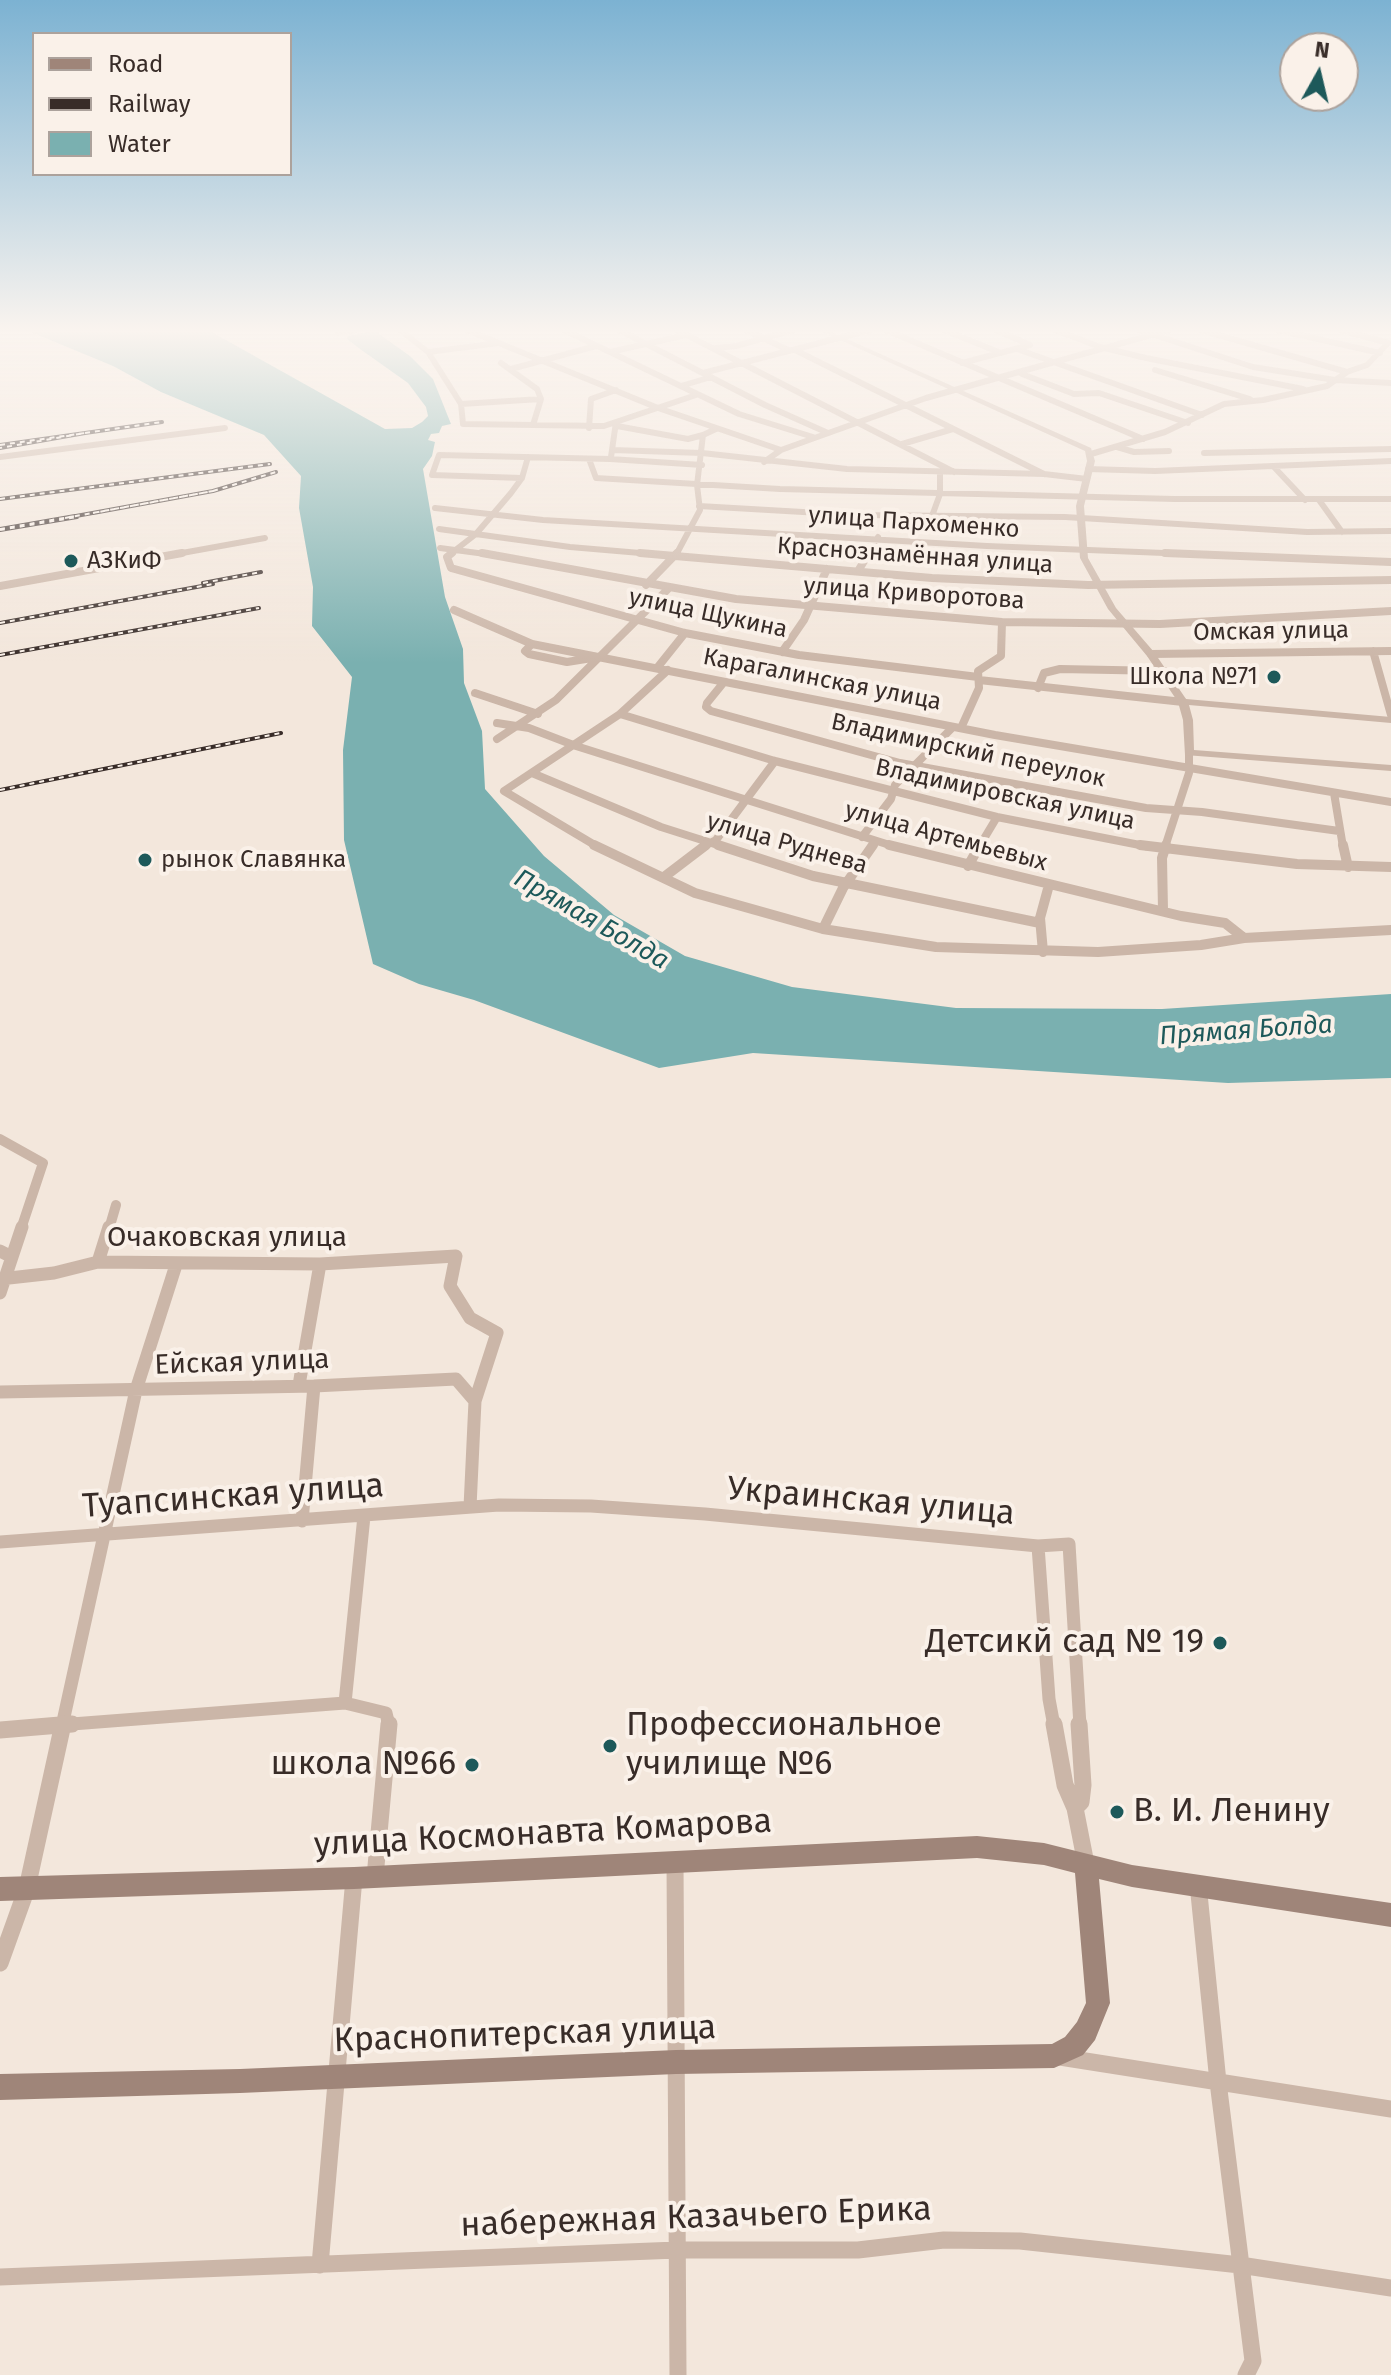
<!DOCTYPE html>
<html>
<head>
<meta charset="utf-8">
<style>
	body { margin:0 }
	#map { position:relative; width:1391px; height:2375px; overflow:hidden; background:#f3e7dc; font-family:"Fira Sans",sans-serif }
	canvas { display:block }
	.legend { position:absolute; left:32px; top:32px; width:260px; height:144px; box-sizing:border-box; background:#faf1e9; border:2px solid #aca29c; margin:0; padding:10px 14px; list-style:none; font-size:24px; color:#382c28 }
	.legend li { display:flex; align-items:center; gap:16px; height:40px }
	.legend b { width:40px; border:2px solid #aca29c }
	.north { position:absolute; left:1279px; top:32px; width:80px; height:80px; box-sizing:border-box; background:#faf1e9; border:2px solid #aca29c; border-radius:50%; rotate:8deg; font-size:22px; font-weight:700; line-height:32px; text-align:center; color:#382c28 }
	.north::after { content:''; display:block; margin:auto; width:28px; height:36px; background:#1d595a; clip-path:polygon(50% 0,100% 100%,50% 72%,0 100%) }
</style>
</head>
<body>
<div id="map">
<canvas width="1391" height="2375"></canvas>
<ul class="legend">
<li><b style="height:10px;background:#9f8579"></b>Road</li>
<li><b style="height:10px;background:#382c28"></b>Railway</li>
<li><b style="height:22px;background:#7ab0b0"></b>Water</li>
</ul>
<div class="north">N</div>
</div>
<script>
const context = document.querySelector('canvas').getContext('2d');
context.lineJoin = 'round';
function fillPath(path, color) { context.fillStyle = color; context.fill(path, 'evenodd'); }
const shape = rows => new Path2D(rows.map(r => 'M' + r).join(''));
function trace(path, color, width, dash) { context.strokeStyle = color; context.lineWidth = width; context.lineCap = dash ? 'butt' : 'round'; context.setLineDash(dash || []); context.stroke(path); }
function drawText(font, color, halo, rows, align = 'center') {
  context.font = font + ' "Fira Sans",sans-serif'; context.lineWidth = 8; context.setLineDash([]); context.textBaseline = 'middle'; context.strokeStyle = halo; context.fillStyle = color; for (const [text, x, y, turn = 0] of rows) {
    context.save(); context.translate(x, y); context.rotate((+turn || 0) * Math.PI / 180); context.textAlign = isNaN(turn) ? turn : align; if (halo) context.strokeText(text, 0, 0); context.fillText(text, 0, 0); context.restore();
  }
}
const water = shape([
	[26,330,208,330,385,429,412,428,422,422,428,416,426,407,408,383,360,349,347,339,348,336,378,330,379,334,410,356,433,379,451,424,442,426,439,433,431,434,428,440,435,442,432,456,423,469,445,597,463,649,464,683,482,731,485,789,544,856,614,915,685,956,792,987,956,1008,1162,1009,1391,994,1391,1078,1228,1083,753,1053,659,1068,474,1000,419,984,373,964,344,840,343,750,352,677,312,626,313,587,299,508,301,476,264,435,161,392,113,366]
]);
const minorFar4 = shape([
	[400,330,428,352,461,404,463,424,604,426,696,395],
	[467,330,658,408,781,450],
	[564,330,739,414,813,437],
	[619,330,765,405,828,433],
	[677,330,954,472],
	[746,330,790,351],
	[886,330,1143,439],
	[944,330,1001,353],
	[996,330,1030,345],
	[1055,330,1100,347,1146,358,1303,389],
	[1139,330,1253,367,1335,380,1391,383],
	[1201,330,1347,372],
	[1278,330,1380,353],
	[1341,330,1388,343],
	[338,333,355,330],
	[716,348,736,346,793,330],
	[1017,349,1202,415],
	[795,350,1044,474],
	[428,352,499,343],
	[610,352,686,335],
	[501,363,537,389,541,399,533,425],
	[962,363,1030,345],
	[511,369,596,346],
	[1155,370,1250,399],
	[703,373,870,330],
	[1022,374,1074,394,1099,393,1188,423],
	[681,386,711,377],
	[461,404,541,399],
	[617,426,688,439,703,435],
	[589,428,591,399,616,390],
	[902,444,953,429],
	[1117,447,1134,452,1169,451],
	[613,450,702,453,847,469,1044,474,1087,479],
	[1204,453,1391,449],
	[1091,454,1165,432,1224,404,1263,400,1327,386,1347,372,1367,365,1388,343],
	[0,457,225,428],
	[611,457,616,422],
	[589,459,596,478,780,489,1175,499,1391,499],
	[764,462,781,450,926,398,1169,330],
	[1274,467,1305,500],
	[1088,469,1155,471,1391,461],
	[522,478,432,475,439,455,610,459,702,465],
	[1319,500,1342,532],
	[699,506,855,515,1065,517,1307,532,1391,531],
	[435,508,543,520,987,546,1215,555],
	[932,516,940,494,940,473],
	[439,529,570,547,664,555],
	[440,548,493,555],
	[171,555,265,538],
	[449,555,476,534,511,493,522,478,528,457],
	[676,555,700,510,697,485,703,435,716,429],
	[867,555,878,537]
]);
const minorFar3 = shape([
	[452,553,447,557,451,568,685,633,799,655,978,677],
	[482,553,736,599,1002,622,1160,624,1391,611],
	[640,553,932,578,1088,585,1391,580],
	[1165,553,1391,562],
	[858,571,869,553],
	[646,585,677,553],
	[0,586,182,553],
	[454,610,532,644,995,735,1391,802],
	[532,644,525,651,529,654,567,662,592,658],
	[1373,651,1391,715],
	[782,652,804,620,827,569],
	[1151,654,1391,651],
	[657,668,685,633],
	[979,680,1183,702],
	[724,682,707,703,706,707,711,711,900,763,1146,808,1202,812,1339,831],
	[1038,688,1044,673,1060,669,1164,671],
	[475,693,538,714],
	[620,714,775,761,997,817,1150,847],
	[497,723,529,728,576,746,896,847],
	[961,728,979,688,978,671,1001,656,1002,622],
	[497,739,556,700,669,588],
	[532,773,661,827,724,847],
	[1334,793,1343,847],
	[862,837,891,799,895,785,953,727],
	[598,847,504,791,620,714,668,670],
	[702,847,716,840,775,761],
	[872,847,876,841],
	[979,847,997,817],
	[1165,847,1189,773,1189,753]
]);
const minorFar2 = shape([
	[594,845,695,893,823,929,936,947,1098,952,1201,945,1244,938,1391,930],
	[718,845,813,876,1040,923],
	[889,845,1181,916,1225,923,1244,938],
	[1140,845,1297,864,1391,867],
	[1343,845,1348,867],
	[968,866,980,845],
	[664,877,706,845],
	[1163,910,1162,858,1166,845],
	[823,929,843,888,873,845],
	[1043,952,1040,918,1049,885],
	[0,1139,43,1163,21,1229],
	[109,1229,116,1205]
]);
const minorFar1 = shape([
	[0,1251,12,1257],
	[98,1262,109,1227],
	[0,1279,54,1273,98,1262,320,1264,456,1256,450,1286,470,1318,497,1333,475,1401,470,1507],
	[0,1293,22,1227],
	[299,1385,320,1264],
	[0,1392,314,1386,456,1379,475,1401],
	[302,1521,314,1386],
	[0,1542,499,1505,591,1506,705,1514,1038,1546,1049,1699,1054,1726],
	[1038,1546,1069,1544,1080,1726],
	[345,1703,364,1516],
	[46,1726,345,1703,386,1713,389,1726],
	[62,1726,136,1390,176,1265]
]);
const minor = shape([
	[1054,1724,1065,1785,1075,1808,1086,1864],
	[0,1730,72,1724],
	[1075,1808,1081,1802,1083,1785,1079,1724],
	[675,1862,678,2375],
	[375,1877,389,1724],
	[1198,1884,1218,2082,1253,2361,1246,2375],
	[0,1963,27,1888,63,1724],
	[1060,2057,1391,2109],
	[320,2265,354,1878],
	[0,2277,677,2250,858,2250,944,2240,1020,2241,1240,2265,1391,2288]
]);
const tertiary = shape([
	[818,330,827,330,1091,448,1095,461,1084,506,1088,558,1116,608,1154,652,1186,699,1391,717,1391,723,1189,705,1193,720,1194,750,1391,765,1391,771,1185,755,1183,720,1178,702,1147,656,1108,609,1080,558,1076,506,1087,461,1085,451,818,330]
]);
const secondary = shape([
	[977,1836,1044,1843,1132,1865,1391,1903,1391,1927,1132,1887,1099,1879,1110,2003,1095,2040,1083,2055,1054,2068,676,2074,240,2093,0,2100,0,2074,240,2069,676,2050,1052,2044,1065,2037,1077,2022,1086,2003,1075,1873,1044,1865,977,1858,354,1889,0,1901,0,1877,354,1867,977,1836]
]);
const rail = shape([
	[85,433,162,422],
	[0,445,85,433,0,448],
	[213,491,276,472],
	[0,499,270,464],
	[65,518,213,491,93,513],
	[0,529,75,516],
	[0,530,77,517],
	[203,583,261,572],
	[0,623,213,584],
	[0,655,259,608],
	[0,790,281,733]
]);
const markers = [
	[71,561,8,"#1d595a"],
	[1274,677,8,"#1d595a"],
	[145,860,8,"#1d595a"],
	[1220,1643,8,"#1d595a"],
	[610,1746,8,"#1d595a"],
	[472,1765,8,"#1d595a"],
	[1117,1812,8,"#1d595a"]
];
const farStreetnames = [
	["улица Пархоменко",914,523,4],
	["Краснознамённая улица",915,556,4],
	["улица Криворотова",914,594,4],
	["улица Щукина",708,614,12],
	["Омская улица",1271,632,-1],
	["Карагалинская улица",822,680,11],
	["Владимирский переулок",968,751,12],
	["Владимировская улица",1005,795,12],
	["улица Артемьевых",946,837,15],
	["улица Руднева",787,844,16]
];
const farPoinames = [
	["АЗКиФ",87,561],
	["Школа №71",1258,677,"right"],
	["рынок Славянка",161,860]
];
const farWaternames = [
	["Прямая Болда",591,920,30],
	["Прямая Болда",1246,1031,-4]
];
const streetNames = [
	["Очаковская улица",227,1238],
	["Ейская улица",242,1363,-2]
];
const nearStreetnames = [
	["Туапсинская улица",233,1497,-4],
	["Украинская улица",871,1502,5],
	["улица Космонавта Комарова",543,1834,-3],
	["Краснопитерская улица",525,2035,-2],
	["набережная Казачьего Ерика",696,2218,-2]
];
const nearPoinames = [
	["Детсикй сад № 19",1204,1643],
	["Профессиональное",626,1726,"left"],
	["училище №6",626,1765,"left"],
	["школа №66",456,1765],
	["В. И. Ленину",1133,1812,"left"]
];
fillPath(water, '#7ab0b0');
trace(minorFar4, '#cbb6a8', 6);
trace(minorFar3, '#cbb6a8', 8);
trace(minorFar2, '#cbb6a8', 10);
trace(minorFar1, '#cbb6a8', 13);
trace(minor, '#cbb6a8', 17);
fillPath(tertiary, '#cbb6a8');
fillPath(secondary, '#9f8579');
trace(rail, '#382c28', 4);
trace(rail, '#faf1e9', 2, [5]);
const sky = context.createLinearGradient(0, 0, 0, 663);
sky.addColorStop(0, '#7cb2d2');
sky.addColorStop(0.5, '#faf4ef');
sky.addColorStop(1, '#faf4ef00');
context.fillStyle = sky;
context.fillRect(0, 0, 1391, 663);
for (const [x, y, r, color] of markers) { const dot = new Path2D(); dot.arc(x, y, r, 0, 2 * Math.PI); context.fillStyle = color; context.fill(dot); trace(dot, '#faf1e9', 3); }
drawText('24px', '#382c28', '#faf1e9', farStreetnames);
drawText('24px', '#382c28', '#faf1e9', farPoinames, 'left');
drawText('italic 26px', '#1d595a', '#faf1e9', farWaternames);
drawText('28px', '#382c28', '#faf1e9', streetNames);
drawText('34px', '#382c28', '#faf1e9', nearStreetnames);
drawText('34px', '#382c28', '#faf1e9', nearPoinames, 'right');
</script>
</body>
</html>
